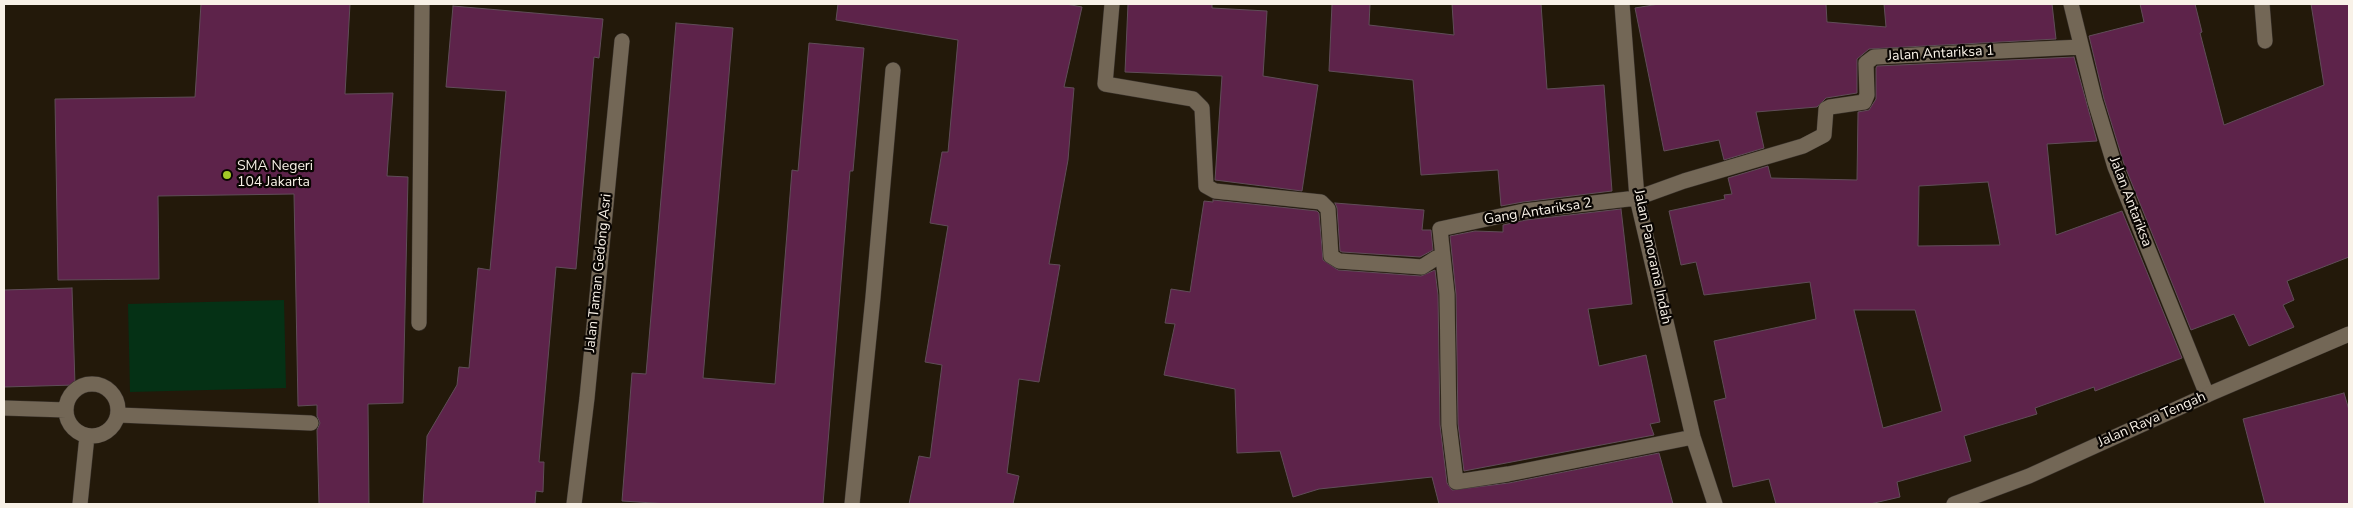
<!DOCTYPE html>
<html>
<head>
<meta charset="utf-8">
<style>
	body { margin:0 }
	#map { position:relative; width:2353px; height:508px; overflow:hidden; background:#23190a; font-family:"Nunito Sans",sans-serif }
	canvas { display:block }
	.frame { position:absolute; inset:0; border:5px solid #f8f1e7; pointer-events:none }
</style>
</head>
<body>
<div id="map">
<canvas width="2353" height="508"></canvas>
<div class="frame"></div>
</div>
<script>
const context = document.querySelector('canvas').getContext('2d');
context.lineJoin = 'round';
function fillPath(path, color) { context.fillStyle = color; context.fill(path, 'evenodd'); }
const shape = rows => new Path2D(rows.map(r => 'M' + r).join(''));
function trace(path, color, width, dash) { context.strokeStyle = color; context.lineWidth = width; context.lineCap = dash ? 'butt' : 'round'; context.setLineDash(dash || []); context.stroke(path); }
function drawText(font, color, halo, rows, align = 'center') {
  context.font = font + ' "Nunito Sans",sans-serif'; context.lineWidth = 4.5; context.setLineDash([]); context.textBaseline = 'middle'; context.strokeStyle = halo; context.fillStyle = color; for (const [text, x, y, turn = 0] of rows) {
    context.save(); context.translate(x, y); context.rotate((+turn || 0) * Math.PI / 180); context.textAlign = isNaN(turn) ? turn : align; if (halo) context.strokeText(text, 0, 0); context.fillText(text, 0, 0); context.restore();
  }
}
const green = shape([
	[284,300,286,388,130,392,128,304]
]);
const building = shape([
	[201,4,350,4,345,94,393,93,387,176,408,177,403,403,368,404,369,504,319,504,317,430,320,423,317,416,317,405,298,406,294,194,158,196,159,279,58,280,55,99,195,97,201,4],
	[838,4,1066,4,1082,7,1064,87,1074,88,1068,160,1049,264,1060,265,1039,382,1019,379,1007,473,1019,476,1013,504,909,504,919,456,930,458,942,365,925,362,948,226,930,223,942,152,948,152,958,40,836,20,838,4],
	[1128,4,1212,4,1212,8,1267,11,1263,76,1318,85,1302,191,1215,180,1222,76,1125,72,1128,4],
	[1332,4,1370,4,1369,25,1454,35,1452,4,1541,4,1547,89,1604,85,1612,191,1523,202,1501,206,1498,170,1421,175,1413,80,1329,71,1332,4],
	[1659,4,1826,4,1827,22,1886,27,1884,4,2052,4,2056,39,1869,49,1857,59,1857,93,1826,98,1817,107,1756,112,1764,148,1724,160,1719,140,1664,151,1635,8,1659,4],
	[2140,4,2195,4,2202,32,2200,33,2224,125,2324,85,2311,4,2349,4,2349,257,2287,281,2294,300,2283,305,2294,327,2249,346,2234,314,2191,330,2124,164,2104,99,2089,36,2144,22,2140,4],
	[453,6,603,19,599,58,594,57,576,269,556,267,539,462,544,462,543,492,536,491,535,504,423,504,427,436,457,385,459,367,469,368,478,268,490,270,506,91,446,87,453,6],
	[676,23,733,28,703,378,775,384,792,170,798,171,809,43,864,48,853,171,850,171,823,504,669,504,622,501,632,373,646,374,676,23],
	[2074,57,2097,141,2047,144,2056,235,2122,211,2182,358,2095,391,2094,387,2035,408,2037,414,1964,436,1971,461,1897,482,1900,497,1870,504,1776,504,1769,479,1733,487,1714,401,1726,398,1714,341,1816,319,1810,282,1704,295,1696,262,1681,265,1669,211,1725,199,1724,195,1732,194,1728,178,1768,166,1771,178,1857,180,1858,112,1869,110,1876,99,1876,68,1877,66,2074,57],
	[1988,182,2000,245,1918,246,1919,186,1988,182],
	[1854,310,1915,310,1942,411,1883,428,1854,310],
	[1213,200,1317,211,1319,213,1323,260,1338,270,1421,276,1435,270,1438,295,1440,425,1447,483,1452,490,1509,483,1659,453,1673,504,1439,504,1432,477,1319,489,1293,497,1280,451,1237,453,1235,389,1164,375,1175,324,1165,323,1171,289,1190,292,1204,201,1213,202,1213,200],
	[1335,203,1424,210,1422,230,1431,230,1433,250,1420,257,1342,252,1340,251,1337,208,1335,203],
	[1621,209,1632,304,1588,309,1599,366,1646,355,1660,422,1650,424,1654,435,1464,471,1458,424,1456,294,1450,236,1475,231,1503,232,1503,225,1526,220,1621,209],
	[72,288,75,385,4,387,4,290,72,288],
	[2344,393,2349,410,2349,504,2265,504,2243,419,2344,393]
]);
const service = shape([
	'66 410a26 26 0 1 1 52 0a26 26 0 1 1-52 0Z',
	[4,408,66,410],
	[119,415,311,423],
	[80,504,87,436]
]);
const minor = shape([
	[1112,4,1105,84,1193,99,1202,108,1206,186,1215,191,1321,202,1328,209,1331,256,1339,261,1422,267,1436,258,1443,259],
	[1622,4,1637,198,1693,437,1715,504],
	[2071,4,2095,101,2115,167,2207,395],
	[2262,4,2265,41],
	[419,323,422,4],
	[1693,437,1508,474,1456,482,1449,425,1447,294,1440,229,1524,211,1637,198,1684,181,1803,146,1824,135,1826,109,1830,107,1864,102,1867,95,1866,63,1874,57,2081,47],
	[574,504,587,398,622,41],
	[852,504,873,297,893,70]
]);
const tertiary = shape([
	[1954,504,2029,476,2207,395,2349,334]
]);
const markers = [
	[227,175,5,"#a3c927"]
];
const streetNames = [
	["Jalan Antariksa 1",1941,54,-3],
	["Jalan Antariksa",2130,202,69],
	["Gang Antariksa 2",1538,212,-9],
	["Jalan Panorama Indah",1652,257,78],
	["Jalan Taman Gedong Asri",599,273,-84],
	["Jalan Raya Tengah",2152,420,-24]
];
const poiNames = [
	["SMA Negeri",237,167],
	["104 Jakarta",237,183]
];
fillPath(green, '#053115');
fillPath(building, '#5d234a');
trace(building, '#604d58', 1);
trace(service, '#3b342e', 16);
trace(minor, '#3b342e', 16);
trace(tertiary, '#3b342e', 16);
trace(service, '#736756', 15);
trace(minor, '#736756', 15);
trace(tertiary, '#736756', 15);
for (const [x, y, r, color] of markers) { const dot = new Path2D(); dot.arc(x, y, r, 0, 2 * Math.PI); context.fillStyle = color; context.fill(dot); trace(dot, '#090502', 2); }
drawText('14px', '#f8f1e7', '#090502', streetNames);
drawText('14px', '#f8f1e7', '#090502', poiNames, 'left');
</script>
</body>
</html>
